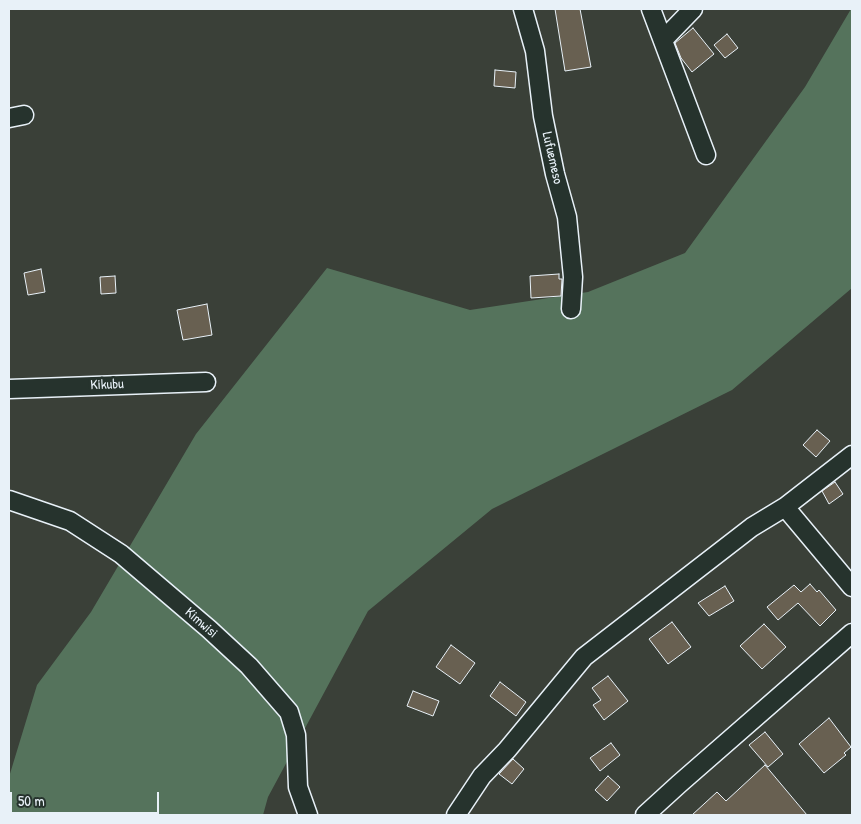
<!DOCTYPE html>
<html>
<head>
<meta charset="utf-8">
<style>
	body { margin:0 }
	#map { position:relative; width:861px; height:824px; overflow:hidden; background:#3a4038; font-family:"Patrick Hand",sans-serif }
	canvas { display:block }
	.frame { position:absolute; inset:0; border:10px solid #e8f1f8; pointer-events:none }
	.scale { position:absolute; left:10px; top:792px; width:149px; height:22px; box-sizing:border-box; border:2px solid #e8f1f8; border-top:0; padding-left:6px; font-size:15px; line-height:18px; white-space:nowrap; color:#e8f1f8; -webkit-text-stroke:4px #26332d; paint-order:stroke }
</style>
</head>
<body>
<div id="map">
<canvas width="861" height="824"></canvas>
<div class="frame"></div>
<div class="scale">50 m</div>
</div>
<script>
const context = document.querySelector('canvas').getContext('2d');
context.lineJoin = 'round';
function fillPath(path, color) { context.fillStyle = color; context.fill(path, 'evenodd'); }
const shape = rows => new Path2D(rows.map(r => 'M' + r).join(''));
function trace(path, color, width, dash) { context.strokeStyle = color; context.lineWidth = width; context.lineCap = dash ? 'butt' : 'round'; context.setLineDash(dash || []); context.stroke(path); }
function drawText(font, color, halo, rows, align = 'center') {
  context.font = font + ' "Patrick Hand",sans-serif'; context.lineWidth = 5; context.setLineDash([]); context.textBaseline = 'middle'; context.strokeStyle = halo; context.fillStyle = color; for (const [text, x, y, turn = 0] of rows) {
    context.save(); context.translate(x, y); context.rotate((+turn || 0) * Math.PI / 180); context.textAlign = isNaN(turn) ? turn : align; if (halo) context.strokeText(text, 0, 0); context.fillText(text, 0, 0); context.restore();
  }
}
const green = shape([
	[851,9,852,288,732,390,492,509,368,611,268,797,263,815,9,815,9,777,37,685,91,612,196,434,327,268,470,310,588,292,685,253,805,87]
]);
const building = shape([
	[555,9,580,9,591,67,565,71,555,9],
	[693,28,714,54,692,72,681,58,675,43,693,28],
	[727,34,738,48,725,58,714,45,727,34],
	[495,70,516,72,515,88,494,86,495,70],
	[41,269,45,292,28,295,24,273,41,269],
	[559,274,559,279,562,279,561,296,531,298,530,276,559,274],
	[115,276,116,293,101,294,100,277,115,276],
	[207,304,212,335,183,340,177,310,207,304],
	[817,430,830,441,816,457,803,445,817,430],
	[835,482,843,494,829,504,822,491,835,482],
	[810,584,817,592,819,590,836,610,820,626,798,603,778,620,767,607,794,585,801,592,810,584],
	[725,586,734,601,709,616,698,603,725,586],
	[672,622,691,647,668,664,649,639,672,622],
	[764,624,786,647,762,669,740,646,764,624],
	[451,645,475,663,460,684,436,667,451,645],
	[608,676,628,701,604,720,593,705,601,700,592,688,608,676],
	[500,682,526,702,516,716,490,696,500,682],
	[413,691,439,701,433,716,407,706,413,691],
	[829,718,851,747,844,753,846,755,824,773,799,744,829,718],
	[765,732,783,754,768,767,749,745,765,732],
	[611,743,620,755,600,771,590,758,611,743],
	[513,759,524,769,512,784,499,774,513,759],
	[765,765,807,815,692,815,717,792,726,801,765,765],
	[608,776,620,787,607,801,595,790,608,776]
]);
const minor = shape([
	[523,9,535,51,543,116,555,174,567,217,573,277,571,309],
	[651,9,706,155],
	[663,40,693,9],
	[9,118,24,115],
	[9,389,206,382],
	[9,500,70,521,121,554,209,629,249,666,289,712,296,735,298,787,308,815],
	[785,507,852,587],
	[456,815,482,776,507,750,584,657,752,527,785,507,852,455],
	[645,815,679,784,852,633]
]);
const streetNames = [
	["Lufuemeso",552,158,77],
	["Kikubu",107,385,-2],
	["Kimwisi",201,623,41]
];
fillPath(green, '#55735c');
fillPath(building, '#686051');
trace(building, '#e8f1f8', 1);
trace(minor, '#e8f1f8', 21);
trace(minor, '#26332d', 18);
drawText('14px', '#e8f1f8', '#26332d', streetNames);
</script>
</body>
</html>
